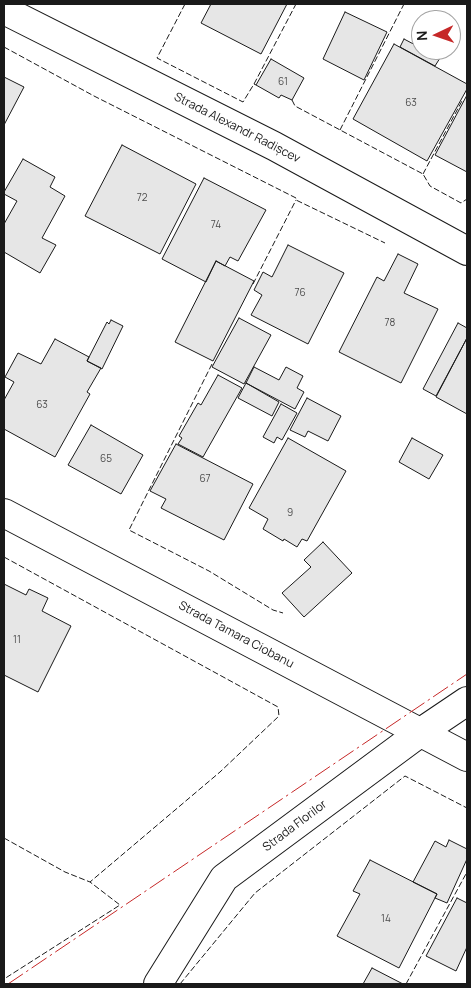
<!DOCTYPE html>
<html>
<head>
<meta charset="utf-8">
<style>
	body { margin:0 }
	#map { position:relative; width:471px; height:988px; overflow:hidden; background:#fff; font-family:Manrope,sans-serif }
	canvas { display:block }
	.frame { position:absolute; inset:0; border:5px solid #1a1a1a; pointer-events:none }
	.north { position:absolute; left:411px; top:10px; width:50px; height:50px; box-sizing:border-box; background:#fff; border:1px solid #a3a3a3; border-radius:50%; rotate:267deg; font-size:14px; font-weight:700; line-height:20px; text-align:center; color:#1a1a1a }
	.north::after { content:''; display:block; margin:auto; width:18px; height:22px; background:#c62828; clip-path:polygon(50% 0,100% 100%,50% 72%,0 100%) }
</style>
</head>
<body>
<div id="map">
<canvas width="471" height="988"></canvas>
<div class="frame"></div>
<div class="north">N</div>
</div>
<script>
const context = document.querySelector('canvas').getContext('2d');
context.lineJoin = 'round';
function fillPath(path, color) { context.fillStyle = color; context.fill(path, 'evenodd'); }
const shape = rows => new Path2D(rows.map(r => 'M' + r).join(''));
function trace(path, color, width, dash) { context.strokeStyle = color; context.lineWidth = width; context.lineCap = dash ? 'butt' : 'round'; context.setLineDash(dash || []); context.stroke(path); }
function drawText(font, color, halo, rows, align = 'center') {
  context.font = font + ' Manrope,sans-serif'; context.lineWidth = 4; context.setLineDash([]); context.textBaseline = 'middle'; context.strokeStyle = halo; context.fillStyle = color; for (const [text, x, y, turn = 0] of rows) {
    context.save(); context.translate(x, y); context.rotate((+turn || 0) * Math.PI / 180); context.textAlign = isNaN(turn) ? turn : align; if (halo) context.strokeText(text, 0, 0); context.fillText(text, 0, 0); context.restore();
  }
}
const building = shape([
	[211,4,287,4,261,54,201,23,211,4],
	[345,12,387,32,364,80,323,59,345,12],
	[404,39,421,48,421,50,425,50,440,58,435,66,400,47,404,39],
	[394,44,467,84,467,89,427,161,353,119,394,44],
	[271,59,304,78,292,100,281,95,279,98,256,85,271,59],
	[4,77,24,87,4,125,4,77],
	[467,95,467,172,435,155,467,95],
	[122,145,196,184,160,254,85,216,122,145],
	[23,159,55,177,50,187,65,196,42,238,56,245,40,273,4,252,4,224,17,201,4,194,4,192,23,159],
	[204,178,266,210,238,261,230,257,225,266,216,261,206,282,162,259,204,178],
	[288,245,344,273,308,344,251,315,262,295,254,290,263,272,272,277,288,245],
	[398,254,418,264,404,293,438,309,401,383,339,352,377,277,384,281,398,254],
	[216,261,254,281,213,361,175,342,216,261],
	[239,318,271,335,244,384,212,367,239,318],
	[111,320,123,326,102,369,87,361,107,322,109,324,111,320],
	[458,323,467,328,467,338,436,396,423,389,458,323],
	[467,338,467,414,436,397,467,338],
	[55,339,89,357,87,361,101,368,87,392,90,394,55,457,4,429,4,400,14,382,5,377,18,353,41,364,55,339],
	[254,367,279,380,286,367,303,376,297,388,304,392,295,409,246,383,254,367],
	[218,375,242,388,203,457,178,444,182,438,179,436,198,403,201,405,218,375],
	[246,383,279,402,272,416,238,398,246,383],
	[307,398,341,416,328,441,308,431,305,437,290,430,307,398],
	[281,404,297,413,282,440,277,437,274,443,263,437,281,404],
	[91,425,143,455,121,494,68,465,91,425],
	[288,438,346,471,307,541,302,539,297,547,284,539,283,541,263,529,268,519,249,508,288,438],
	[412,438,443,455,429,479,399,462,412,438],
	[176,444,253,484,224,540,161,508,166,499,150,491,176,444],
	[323,542,352,573,304,617,282,593,311,567,304,560,323,542],
	[4,584,26,595,29,589,48,598,42,611,71,626,38,692,4,675,4,584],
	[449,840,467,849,467,859,447,903,435,898,437,894,413,882,435,841,446,847,449,840],
	[370,860,437,894,399,968,337,936,360,894,353,891,370,860],
	[457,898,467,903,467,947,456,971,426,956,457,898],
	[372,968,403,984,363,984,372,968]
]);
const street = shape([
	[4,10,274,146,467,251],
	[4,513,467,757],
	[158,984,224,878,421,732,467,701]
]);
const fence = shape([
	[185,4,157,58,243,102,254,84,256,85],
	[4,47,94,96,296,198,296,200,385,243],
	[254,84,296,4],
	[292,100,295,106,423,174,430,186,461,203,467,199],
	[340,130,404,4],
	[423,174,463,99],
	[253,284,296,200],
	[212,364,129,530,209,571,273,610,283,613],
	[4,557,278,707,279,716,220,772,90,882],
	[4,838,65,872,90,882,120,905,4,979],
	[180,984,255,893,405,776,467,808],
	[406,984,467,872]
]);
const power = shape([
	[8,984,467,674]
]);
const numberNames = [
	["61",283,82],
	["63",411,103],
	["72",142,198],
	["74",216,225],
	["76",300,293],
	["78",390,323],
	["63",42,405],
	["65",106,459],
	["67",205,479],
	["9",290,513],
	["11",17,640],
	["14",386,919]
];
const streetNames = [
	["Strada Alexandr Radișcev",237,128,27],
	["Strada Tamara Ciobanu",236,635,28],
	["Strada Florilor",295,826,-37]
];
fillPath(building, '#e6e6e6');
trace(building, '#1a1a1a', 1);
trace(street, '#1a1a1a', 30);
trace(street, '#fff', 28);
trace(fence, '#1a1a1a', 1, [6, 2.5]);
trace(power, '#c62828', 1, [18, 4, 2.5, 4]);
drawText('10px', '#4d4d4d', null, numberNames);
drawText('12px', '#1a1a1a', '#fff', streetNames);
</script>
</body>
</html>
